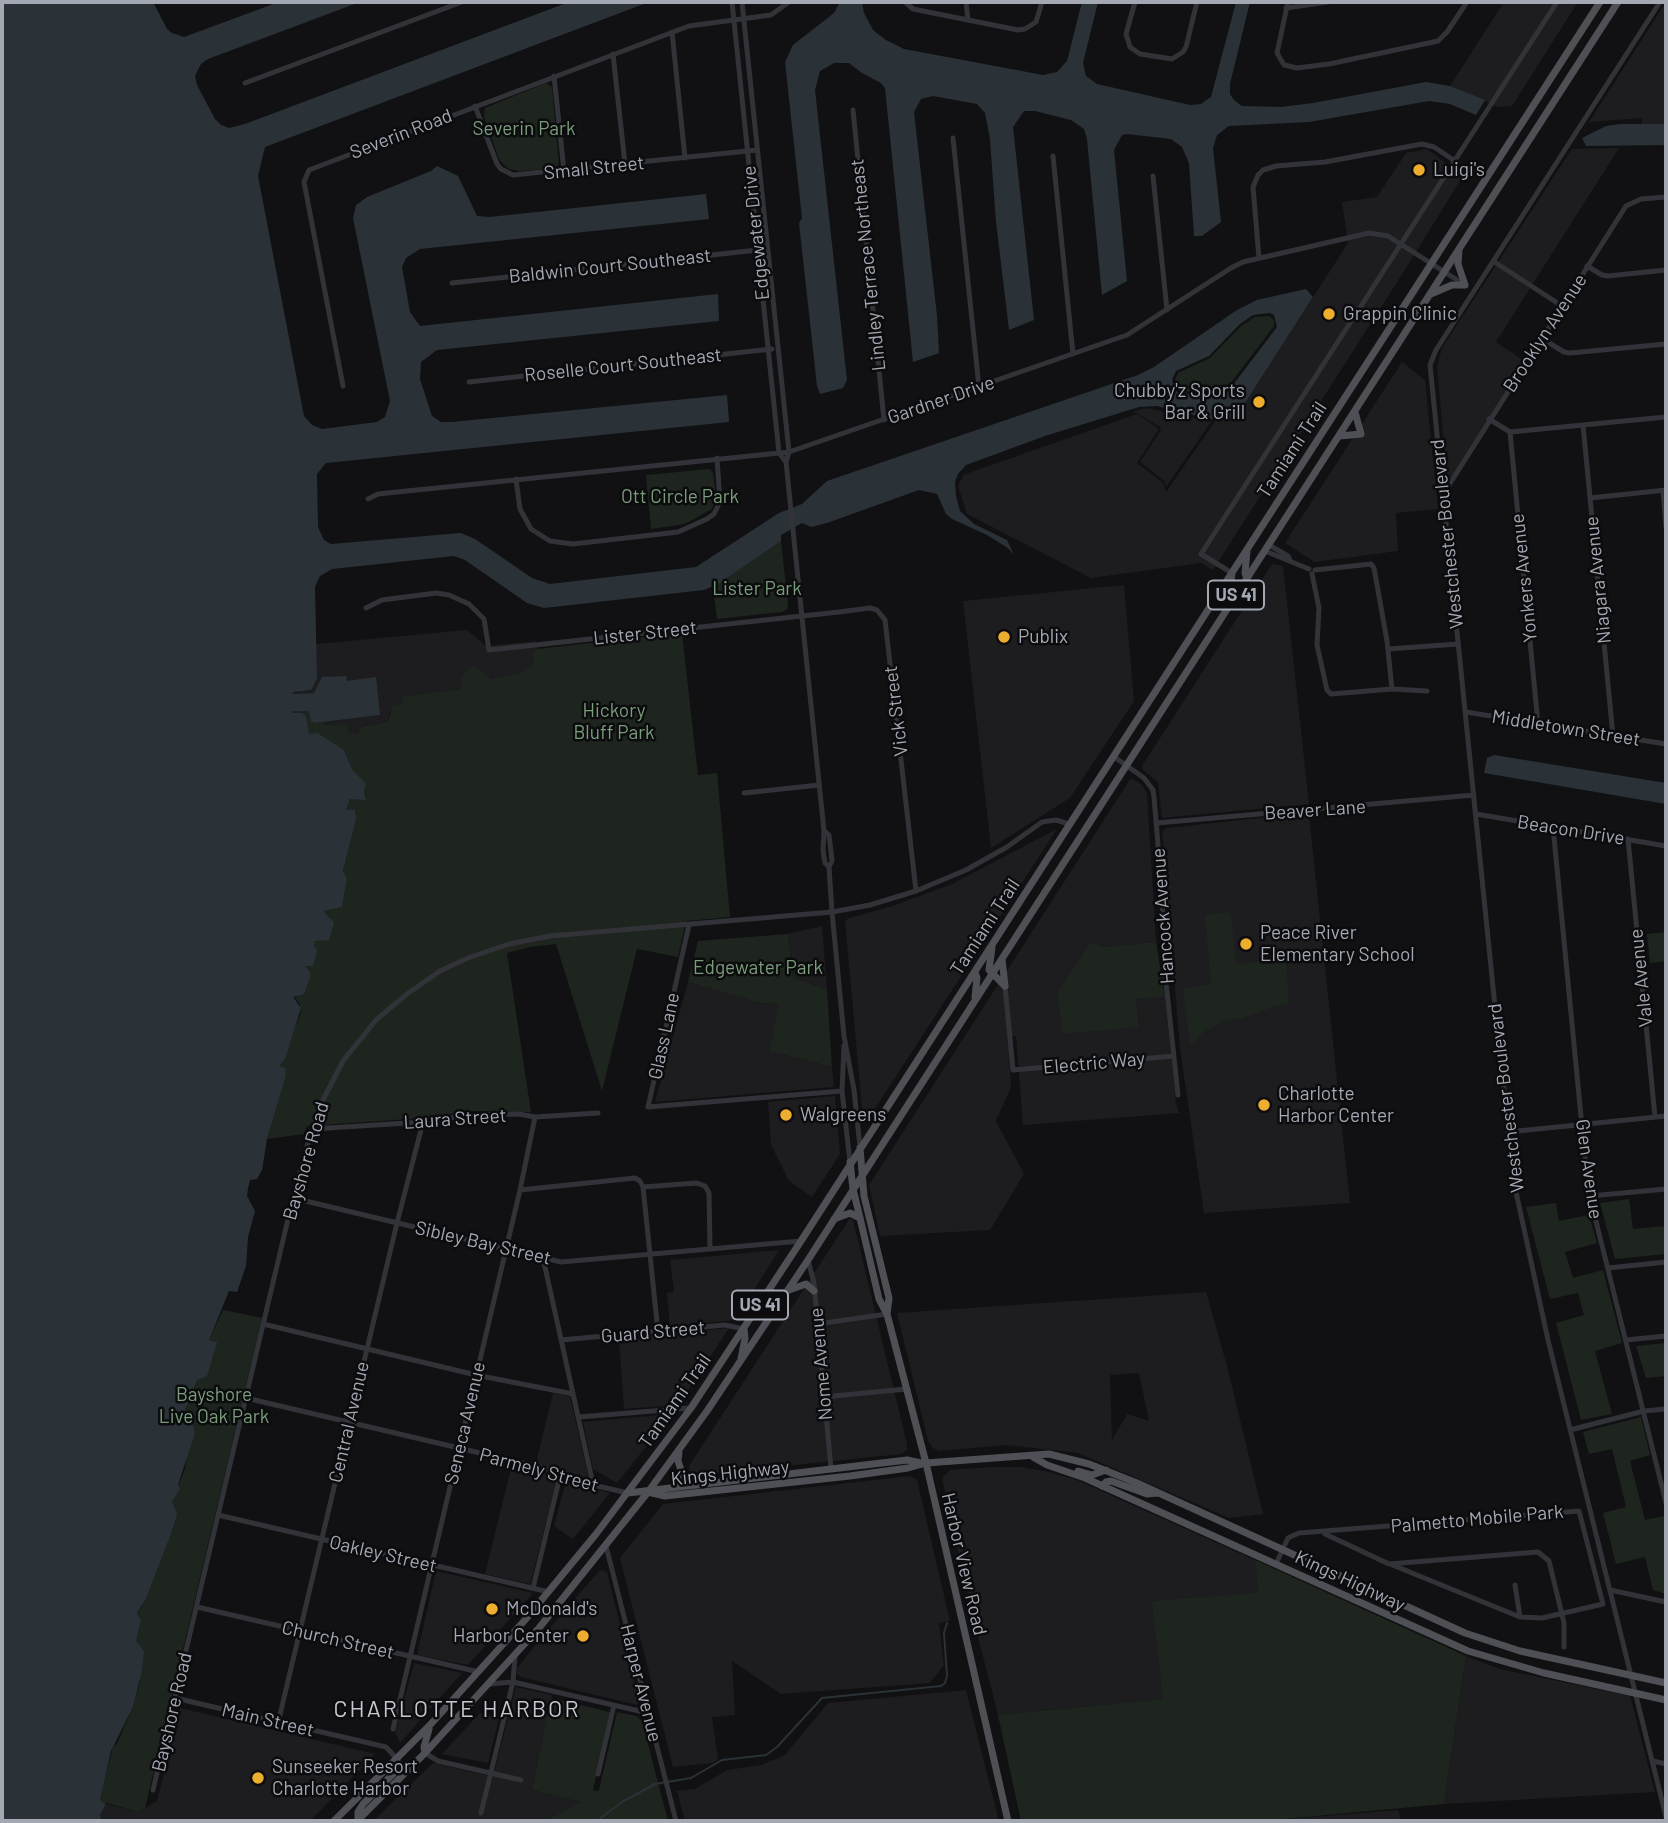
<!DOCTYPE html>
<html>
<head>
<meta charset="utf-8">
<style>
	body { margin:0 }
	#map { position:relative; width:1668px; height:1823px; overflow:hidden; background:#111113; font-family:Barlow,sans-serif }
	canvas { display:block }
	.frame { position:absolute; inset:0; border:4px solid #a3a8b3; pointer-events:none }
</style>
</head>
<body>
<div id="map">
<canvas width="1668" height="1823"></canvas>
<div class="frame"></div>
</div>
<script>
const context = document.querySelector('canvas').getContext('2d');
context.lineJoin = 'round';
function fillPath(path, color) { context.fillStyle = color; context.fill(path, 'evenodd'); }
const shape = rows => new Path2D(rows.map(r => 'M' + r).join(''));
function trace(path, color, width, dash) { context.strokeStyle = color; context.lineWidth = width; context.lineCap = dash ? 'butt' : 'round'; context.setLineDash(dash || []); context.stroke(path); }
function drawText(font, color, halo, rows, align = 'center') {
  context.font = font + ' Barlow,sans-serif'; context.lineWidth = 5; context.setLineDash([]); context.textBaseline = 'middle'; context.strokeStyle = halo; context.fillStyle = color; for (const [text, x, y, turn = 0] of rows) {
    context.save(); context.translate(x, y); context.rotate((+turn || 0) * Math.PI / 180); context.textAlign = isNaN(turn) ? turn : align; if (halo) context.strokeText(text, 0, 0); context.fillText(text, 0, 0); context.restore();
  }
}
const built = shape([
	[1504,2,1578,2,1512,106,1498,107,1450,86],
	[1666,2,1666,124,1641,124,1643,118,1589,122],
	[1619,148,1496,342,1529,364,1448,490,1437,366,1442,348,1572,149],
	[1427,149,1463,176,1401,276,1213,570,1201,563,1091,578,967,514,958,486,963,475,1137,414,1159,429,1137,463,1163,483,1166,492,1216,420,1229,419,1235,415,1245,403,1348,243,1342,202,1377,197,1406,153],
	[1402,362,1425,380,1438,509,1396,513,1398,551,1315,562,1285,543],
	[1147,408,1211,422,1166,487,1164,481,1140,462,1161,430,1160,427,1133,411],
	[1272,564,1283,566,1309,804,1162,818,1158,782,1143,770,1142,766],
	[1124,585,1134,701,1070,798,991,848,963,601],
	[467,630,486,646,536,641,537,649,532,653,533,665,522,674,491,679,460,689,403,696,402,704,390,712,388,721,362,727,357,734,349,734,340,724,325,725,324,722,380,715,347,681,345,676,327,678,314,693,293,694,292,692,311,690,315,672,316,644],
	[1131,778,1141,784,1147,793,1156,942,1102,947,1057,995,1064,1034,1139,1026,1136,999,1165,997,1176,1103,1179,1113,1023,1125,1016,1036,1008,1036,1011,1087,996,1121,1024,1174,990,1230,880,1236,869,1185],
	[1297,814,1309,815,1350,1203,1204,1213,1180,1049,1162,831,1167,828],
	[1057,829,874,1110,867,1112,862,1108,845,921,849,918,893,906,952,884],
	[822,926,827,989,793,978,788,934],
	[688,982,761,1003,780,1004,769,1051,832,1067,834,1087,655,1102],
	[835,1096,840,1154,812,1197,789,1181,771,1145,768,1102],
	[850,1218,853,1220,907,1444,907,1450,902,1454,696,1475,690,1472,689,1466],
	[779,1250,735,1320,670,1327,667,1293,674,1292,670,1260],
	[1206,1292,1227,1366,1263,1514,1229,1518,1078,1453,1006,1445,939,1451,933,1448,928,1441,897,1313],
	[1139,1373,1149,1421,1127,1414,1112,1440,1110,1375],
	[729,1328,678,1405,624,1409,619,1339],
	[553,1393,570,1397,589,1479,536,1463],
	[672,1414,617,1483,593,1469,583,1422],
	[512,1464,558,1476,530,1584,485,1574],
	[990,1467,1021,1467,1049,1472,1077,1480,1255,1560,1258,1593,1164,1699,998,1715,972,1614,942,1478,950,1470],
	[910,1476,917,1480,950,1621,939,1623,944,1665,930,1683,781,1694,732,1661,735,1715,712,1717,718,1759,713,1763,673,1767,620,1558,663,1504],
	[566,1481,610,1493,573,1539,554,1526],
	[600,1570,607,1572,639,1702,637,1705,521,1677,517,1674,517,1668,542,1637],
	[436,1571,533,1593,468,1665,417,1655],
	[1466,1656,1500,1669,1630,1696,1655,1792,1444,1804],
	[414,1663,462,1673,400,1743,395,1732],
	[516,1687,552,1695,532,1790,582,1802,545,1821,373,1821,433,1763,493,1777],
	[966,1690,999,1821,685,1821,677,1791,695,1789,727,1770,761,1765,785,1755,828,1703],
	[180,1708,375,1754,310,1821,102,1821,100,1815,106,1804,138,1812,157,1801],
	[480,1713,499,1718,488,1763,442,1754],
	[1398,1810,1401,1821,1263,1821]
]);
const green = shape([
	[546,83,552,87,559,164,555,168,520,171,509,169,500,161,484,117,485,108],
	[1269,316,1274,320,1274,326,1224,392,1201,394,1178,390,1175,380,1178,373,1210,358,1241,326,1255,317],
	[709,469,713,473,716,497,712,509,685,524,651,529,646,475],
	[781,541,788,604,787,609,782,612,717,619,713,586],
	[682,633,698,775,717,773,730,917,686,921,678,957,637,949,602,1091,556,944,530,947,507,953,531,1112,472,1111,423,1118,307,1126,304,1134,267,1139,286,1076,283,1069,278,1067,301,1013,300,1004,293,996,297,997,306,970,305,966,315,940,329,940,331,918,322,911,342,906,347,879,343,872,356,820,346,810,350,799,366,799,362,780,352,769,344,750,309,734,293,711,309,711,315,723,324,722,325,725,341,724,347,726,349,733,357,734,362,727,388,721,393,705,402,704,403,696,460,689,462,675,474,665,491,679,522,673,533,665,532,653,537,649],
	[1231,912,1236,964,1286,959,1289,1004,1275,1006,1240,1019,1228,1020,1207,1030,1198,1036,1194,1043,1190,1044,1183,989,1211,984,1205,915],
	[1666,932,1666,961,1650,963,1647,934],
	[788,934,793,978,827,989,832,1067,769,1051,779,1004,760,1003,688,982,698,941],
	[1091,942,1102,947,1156,942,1165,997,1136,999,1139,1027,1063,1034,1057,994],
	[1629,1199,1633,1229,1666,1226,1666,1254,1615,1259,1600,1203],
	[1556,1203,1559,1221,1589,1215,1597,1243,1565,1252,1573,1278,1603,1270,1622,1343,1595,1351,1612,1414,1581,1420,1556,1323,1584,1315,1578,1293,1550,1299,1526,1207],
	[223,1310,262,1318,145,1808,138,1812,99,1801,113,1747,117,1744,133,1707,140,1682,136,1641,141,1621,137,1614,146,1599,171,1534,176,1514,172,1501,185,1469,189,1445,195,1433,193,1425,182,1418,197,1380,202,1376,216,1342,209,1340],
	[1666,1343,1666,1376,1646,1378,1636,1346],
	[1641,1417,1650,1455,1630,1461,1645,1520,1664,1516,1666,1594,1653,1590,1645,1557,1616,1564,1603,1513,1626,1507,1612,1449,1589,1454,1583,1432],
	[1255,1560,1466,1656,1444,1804,1263,1821,1021,1821,998,1715,1163,1699,1152,1601,1258,1593],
	[551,1698,610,1712,593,1790,597,1791,599,1790,617,1712,636,1716,642,1721,668,1821,545,1821,581,1802,532,1790]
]);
const water = shape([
	[2,2,153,2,167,29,172,33,184,37,279,2,360,2,208,59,201,64,195,76,197,85,215,119,221,125,229,128,245,124,569,2,649,2,265,147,258,176,304,416,312,425,322,429,377,422,385,417,390,401,353,218,356,205,367,197,431,171,437,166,458,176,477,216,490,217,706,194,709,219,420,249,406,258,402,267,410,312,420,326,718,294,719,321,437,350,421,362,420,379,432,416,441,422,452,422,727,395,729,422,326,463,317,474,318,527,324,540,331,544,461,533,475,539,532,578,550,584,696,567,779,513,802,504,827,481,1138,375,1154,367,1237,310,1257,300,1306,289,1313,297,1245,403,1235,415,1229,419,1210,419,1157,406,1139,407,1045,436,966,465,958,474,955,482,956,496,960,511,974,524,1007,540,1014,555,1008,548,987,535,952,519,946,514,937,494,919,490,827,523,811,527,802,523,781,535,781,541,718,584,704,590,544,608,527,603,465,560,454,556,332,569,320,576,315,587,317,679,311,690,293,692,293,694,314,693,322,677,346,676,347,681,376,677,380,715,315,723,311,721,309,711,293,711,293,713,302,713,306,716,309,734,317,733,344,750,352,769,366,784,364,791,366,800,350,799,346,810,355,810,356,820,343,871,347,879,342,907,323,911,334,922,329,940,315,941,314,945,317,951,313,966,305,966,310,972,310,977,304,994,293,997,301,1008,285,1059,279,1066,285,1068,286,1076,267,1139,262,1170,257,1179,250,1180,248,1188,247,1196,255,1211,248,1237,246,1266,237,1292,229,1291,209,1340,217,1342,207,1376,197,1380,182,1418,193,1425,195,1433,178,1485,180,1489,172,1501,177,1514,171,1534,146,1599,137,1613,141,1621,136,1641,144,1651,142,1671,133,1707,111,1751,100,1800,106,1804,100,1815,102,1821,2,1821],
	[1270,313,1274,315,1277,327,1226,394,1201,396,1177,392,1172,380,1176,371,1209,356,1240,324,1253,315],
	[840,2,862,2,864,13,873,30,886,40,904,49,1043,75,1057,72,1067,61,1082,2,1098,2,1083,63,1086,76,1097,84,1190,105,1201,104,1211,97,1236,2,1250,2,1230,84,1230,94,1234,100,1242,106,1281,107,1313,103,1426,82,1450,86,1485,100,1476,115,1450,104,1429,101,1309,122,1229,126,1217,135,1213,148,1221,222,1202,236,1194,236,1189,163,1182,147,1171,139,1127,134,1122,135,1114,150,1127,281,1102,295,1087,139,1084,129,1071,120,1035,111,1024,111,1013,127,1034,320,1009,330,996,222,990,139,985,113,977,104,933,96,921,99,914,112,937,316,939,353,913,362,885,88,881,83,862,73,849,63,834,63,820,71,815,90,847,380,843,388,820,394,817,386,799,223,802,218,785,62,793,45,834,13],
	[1620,124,1666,124,1666,145,1586,146,1582,138,1606,126],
	[1494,755,1666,783,1666,804,1484,773,1487,758]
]);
const stream = shape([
	[597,1821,622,1802,655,1784,691,1778,722,1760,766,1755,777,1747,822,1698,941,1686,945,1683,947,1676,944,1633,947,1623]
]);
const minor = shape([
	[732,2,779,453,786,462],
	[742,2,789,452,786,462,824,831,823,851,825,863,829,867],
	[905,2,913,9,1018,30,1025,29,1036,22,1042,2],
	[966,2,968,20],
	[1135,2,1126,34,1130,47,1140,54,1172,59,1183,52,1186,47,1197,2],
	[1288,2,1277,53,1284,65,1297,68,1329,64,1438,41,1447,32,1467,2],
	[1660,2,1436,350,1430,365,1500,1056,1516,1192,1548,1340,1666,1817],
	[1286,8,1328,2],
	[672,32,685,158],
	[613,54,625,164],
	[554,76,564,171],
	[245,83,462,2],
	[475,106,497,164,501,169,513,175,757,150],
	[853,110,884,420],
	[953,138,979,387],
	[1053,156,1073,354],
	[1153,176,1167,310],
	[1259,258,1253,187,1258,175,1263,170,1276,166,1325,162,1422,144,1434,147,1455,161],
	[1493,261,1562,306],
	[1587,266,1602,275,1608,276,1666,270],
	[452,283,767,249],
	[1541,338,1564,352,1570,353,1666,344],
	[469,382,772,349],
	[343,386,304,182,309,170,689,26,771,15,789,2],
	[1489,419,1510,432,1666,417],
	[1583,425,1613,736],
	[1510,432,1538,724],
	[516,479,520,509,531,529,550,541,573,544,678,532,707,519,714,514,720,502,717,458],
	[1663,491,1666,527],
	[1442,496,1626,206,1641,199,1666,197],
	[1590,498,1666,490],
	[368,499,378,494,407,491,789,452,1127,335,1231,268,1243,262,1369,233,1388,236,1465,285],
	[1269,545,1288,556,1290,560],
	[1265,551,1309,569],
	[1232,573,1201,554,1557,2],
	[1312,574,1319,608,1317,645,1327,690,1331,694,1392,689,1387,641,1374,568,1371,564,1315,570],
	[366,608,382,600,436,593,449,595,469,604,484,619,489,650,839,612,870,608,877,610,885,620,916,891],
	[1388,649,1458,644],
	[1392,689,1427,691],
	[1466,712,1666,744],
	[1113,756,1144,778,1153,790,1154,797,1162,893,1164,964,1178,1095],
	[744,793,819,785],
	[1476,814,1666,846],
	[1157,823,1474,795],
	[1553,827,1588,1189,1666,1503],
	[824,831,829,835,831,851,832,861,829,867,832,912,844,1036,854,1090,860,1147],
	[1628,839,1655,1117],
	[689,925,648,1107,842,1091],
	[1005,986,1013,1070,1174,1056],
	[844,1046,842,1091,850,1162],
	[312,1129,423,1122,470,1115,519,1114,535,1117,598,1113],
	[1508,1132,1666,1116],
	[643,1187,658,1332],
	[643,1187,697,1183,705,1186,709,1193,710,1249],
	[520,1190,635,1178,640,1181,643,1187],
	[1590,1196,1666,1189],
	[293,1198,561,1262,801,1241],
	[543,1258,593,1484],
	[808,1260,814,1283,831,1468],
	[1608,1268,1666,1262],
	[263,1324,476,1375,573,1394],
	[817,1324,887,1314],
	[561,1340,725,1325,744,1329],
	[1626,1340,1666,1336],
	[824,1397,906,1389],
	[246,1398,561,1472,593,1485,628,1493],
	[579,1417,690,1408],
	[1570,1430,1644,1411,1666,1409],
	[218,1515,549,1592],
	[1325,1534,1389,1564,1538,1552,1549,1561,1564,1623,1564,1647],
	[606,1546,676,1821],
	[1276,1564,1288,1538,1299,1533,1579,1511,1603,1604],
	[1390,1564,1520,1617,1542,1618,1603,1604],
	[1515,1585,1520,1617],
	[533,1588,561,1472],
	[1610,1590,1666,1602],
	[197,1607,479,1672],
	[489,1684,513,1682,648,1713],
	[175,1698,386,1747,397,1759],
	[278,1723,397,1223,423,1122],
	[393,1729,520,1190,535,1117],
	[425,1753,438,1761,521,1780],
	[1653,1761,1666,1764],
	[598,1774,614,1705],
	[153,1790,293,1198,312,1129,324,1098,343,1061,376,1020,407,994,440,971,468,958,509,944,550,936,832,912,870,905,916,891,966,870,1007,847,1042,822,1056,820,1069,824],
	[481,1813,513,1682,515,1656]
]);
const major = shape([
	[1431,294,1452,285,1465,285,1458,264,1459,250],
	[1340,436,1361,434,1355,412],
	[1247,579,1245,573,1247,551],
	[1229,602,1232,573],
	[992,947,989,970,1005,986],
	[1002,959,1005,986],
	[975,972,977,978,975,997],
	[857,1115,870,1119,881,1115],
	[860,1148,864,1196,889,1298,887,1314],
	[850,1162,853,1189,860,1218,879,1299,887,1314,926,1463,1008,1821],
	[834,1219,850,1213,860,1218],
	[789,1290,806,1284,814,1291],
	[741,1359,745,1338,744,1329],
	[679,1452,678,1461,683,1476,693,1485],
	[1033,1457,1047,1465,1085,1478,1468,1651,1544,1673,1666,1700],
	[1078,1471,1092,1475,1106,1470],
	[1102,1486,1106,1482,1111,1481,1147,1494,1158,1493],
	[648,1492,665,1496,850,1476,908,1468,926,1463,1049,1454,1089,1464,1137,1483,1465,1633,1520,1651,1666,1683],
	[628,1493,907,1460,921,1463],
	[425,1753,424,1747,429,1729],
	[358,1820,358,1812,363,1804,397,1770,397,1759],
	[334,1821,430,1725,525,1620,596,1534,691,1408,801,1241,1600,2],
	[357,1821,425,1753,539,1628,648,1492,707,1411,808,1260,1618,2]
]);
const markers = [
	[1419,170,7,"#edad2f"],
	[1329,314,7,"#edad2f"],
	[1259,402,7,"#edad2f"],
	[1004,637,7,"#edad2f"],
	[1246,944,7,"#edad2f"],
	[1264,1105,7,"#edad2f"],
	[786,1115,7,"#edad2f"],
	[492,1609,7,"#edad2f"],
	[583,1636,7,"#edad2f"],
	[258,1778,7,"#edad2f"]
];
const shields = [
	[1236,595,56],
	[760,1305,56]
];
const shieldNames = [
	["US 41",1236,595],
	["US 41",760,1305]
];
const parkNames = [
	["Severin Park",524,129],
	["Ott Circle Park",680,497],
	["Lister Park",757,589],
	["Hickory",614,711],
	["Bluff Park",614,733],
	["Edgewater Park",758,968],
	["Bayshore",214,1395],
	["Live Oak Park",214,1417]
];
const streetNames = [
	["Severin Road",401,134,-21],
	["Small Street",594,168,-6],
	["Edgewater Drive",756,233,-96],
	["Lindley Terrace Northeast",868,265,-96],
	["Baldwin Court Southeast",610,266,-6],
	["Brooklyn Avenue",1545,333,-57],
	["Roselle Court Southeast",623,365,-6],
	["Gardner Drive",941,400,-19],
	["Tamiami Trail",1292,450,-57],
	["Westchester Boulevard",1447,534,-96],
	["Yonkers Avenue",1524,578,-96],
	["Niagara Avenue",1598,580,-96],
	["Lister Street",645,633,-6],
	["Vick Street",896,711,-97],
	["Middletown Street",1566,728,9],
	["Beaver Lane",1315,810,-4],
	["Beacon Drive",1571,830,9],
	["Hancock Avenue",1163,916,-94],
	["Tamiami Trail",985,927,-57],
	["Vale Avenue",1641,978,-96],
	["Glass Lane",664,1036,-78],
	["Electric Way",1094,1063,-5],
	["Westchester Boulevard",1506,1098,-97],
	["Laura Street",455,1119,-4],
	["Bayshore Road",306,1161,-74],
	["Glen Avenue",1589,1169,82],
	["Sibley Bay Street",483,1243,13],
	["Guard Street",653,1332,-5],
	["Nome Avenue",821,1364,-95],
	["Tamiami Trail",675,1401,-55],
	["Central Avenue",349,1422,-77],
	["Seneca Avenue",465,1423,-77],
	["Parmely Street",539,1470,15],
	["Kings Highway",730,1473,-6],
	["Palmetto Mobile Park",1477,1519,-5],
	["Oakley Street",383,1554,13],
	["Harbor View Road",964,1564,77],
	["Kings Highway",1350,1581,25],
	["Church Street",338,1640,13],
	["Harper Avenue",641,1683,76],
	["Bayshore Road",172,1712,-77],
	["Main Street",268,1720,13]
];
const poiNames = [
	["Luigi's",1433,170],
	["Grappin Clinic",1343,314],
	["Chubby'z Sports",1245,391,"right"],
	["Bar & Grill",1245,413,"right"],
	["Publix",1018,637],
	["Peace River",1260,933],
	["Elementary School",1260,955],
	["Charlotte",1278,1094],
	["Harbor Center",1278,1116],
	["Walgreens",800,1115],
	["McDonald's",506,1609],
	["Harbor Center",569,1636,"right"],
	["Sunseeker Resort",272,1767],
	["Charlotte Harbor",272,1789]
];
const quarterNames = [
	["CHARLOTTE HARBOR",457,1709]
];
fillPath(built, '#1d1d20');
fillPath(green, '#1e251e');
fillPath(water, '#2a3238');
trace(stream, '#2a3238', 2);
trace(minor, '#323338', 5);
trace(major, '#4e5056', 7);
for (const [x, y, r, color] of markers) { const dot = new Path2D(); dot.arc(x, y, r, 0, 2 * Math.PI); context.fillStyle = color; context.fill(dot); trace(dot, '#0c0c0e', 2.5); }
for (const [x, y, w] of shields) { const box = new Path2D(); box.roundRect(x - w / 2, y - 14.5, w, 29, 5); context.fillStyle = '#0c0c0e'; context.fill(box); trace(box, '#a3a8b3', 2); }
drawText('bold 18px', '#a3a8b3', null, shieldNames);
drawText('19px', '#7a9e7c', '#0c0c0e', parkNames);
drawText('19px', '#a3a8b3', '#0c0c0e', streetNames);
drawText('19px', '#a3a8b3', '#0c0c0e', poiNames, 'left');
context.letterSpacing = '2px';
drawText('23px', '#c4c7cf', '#0c0c0e', quarterNames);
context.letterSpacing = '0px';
</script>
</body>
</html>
